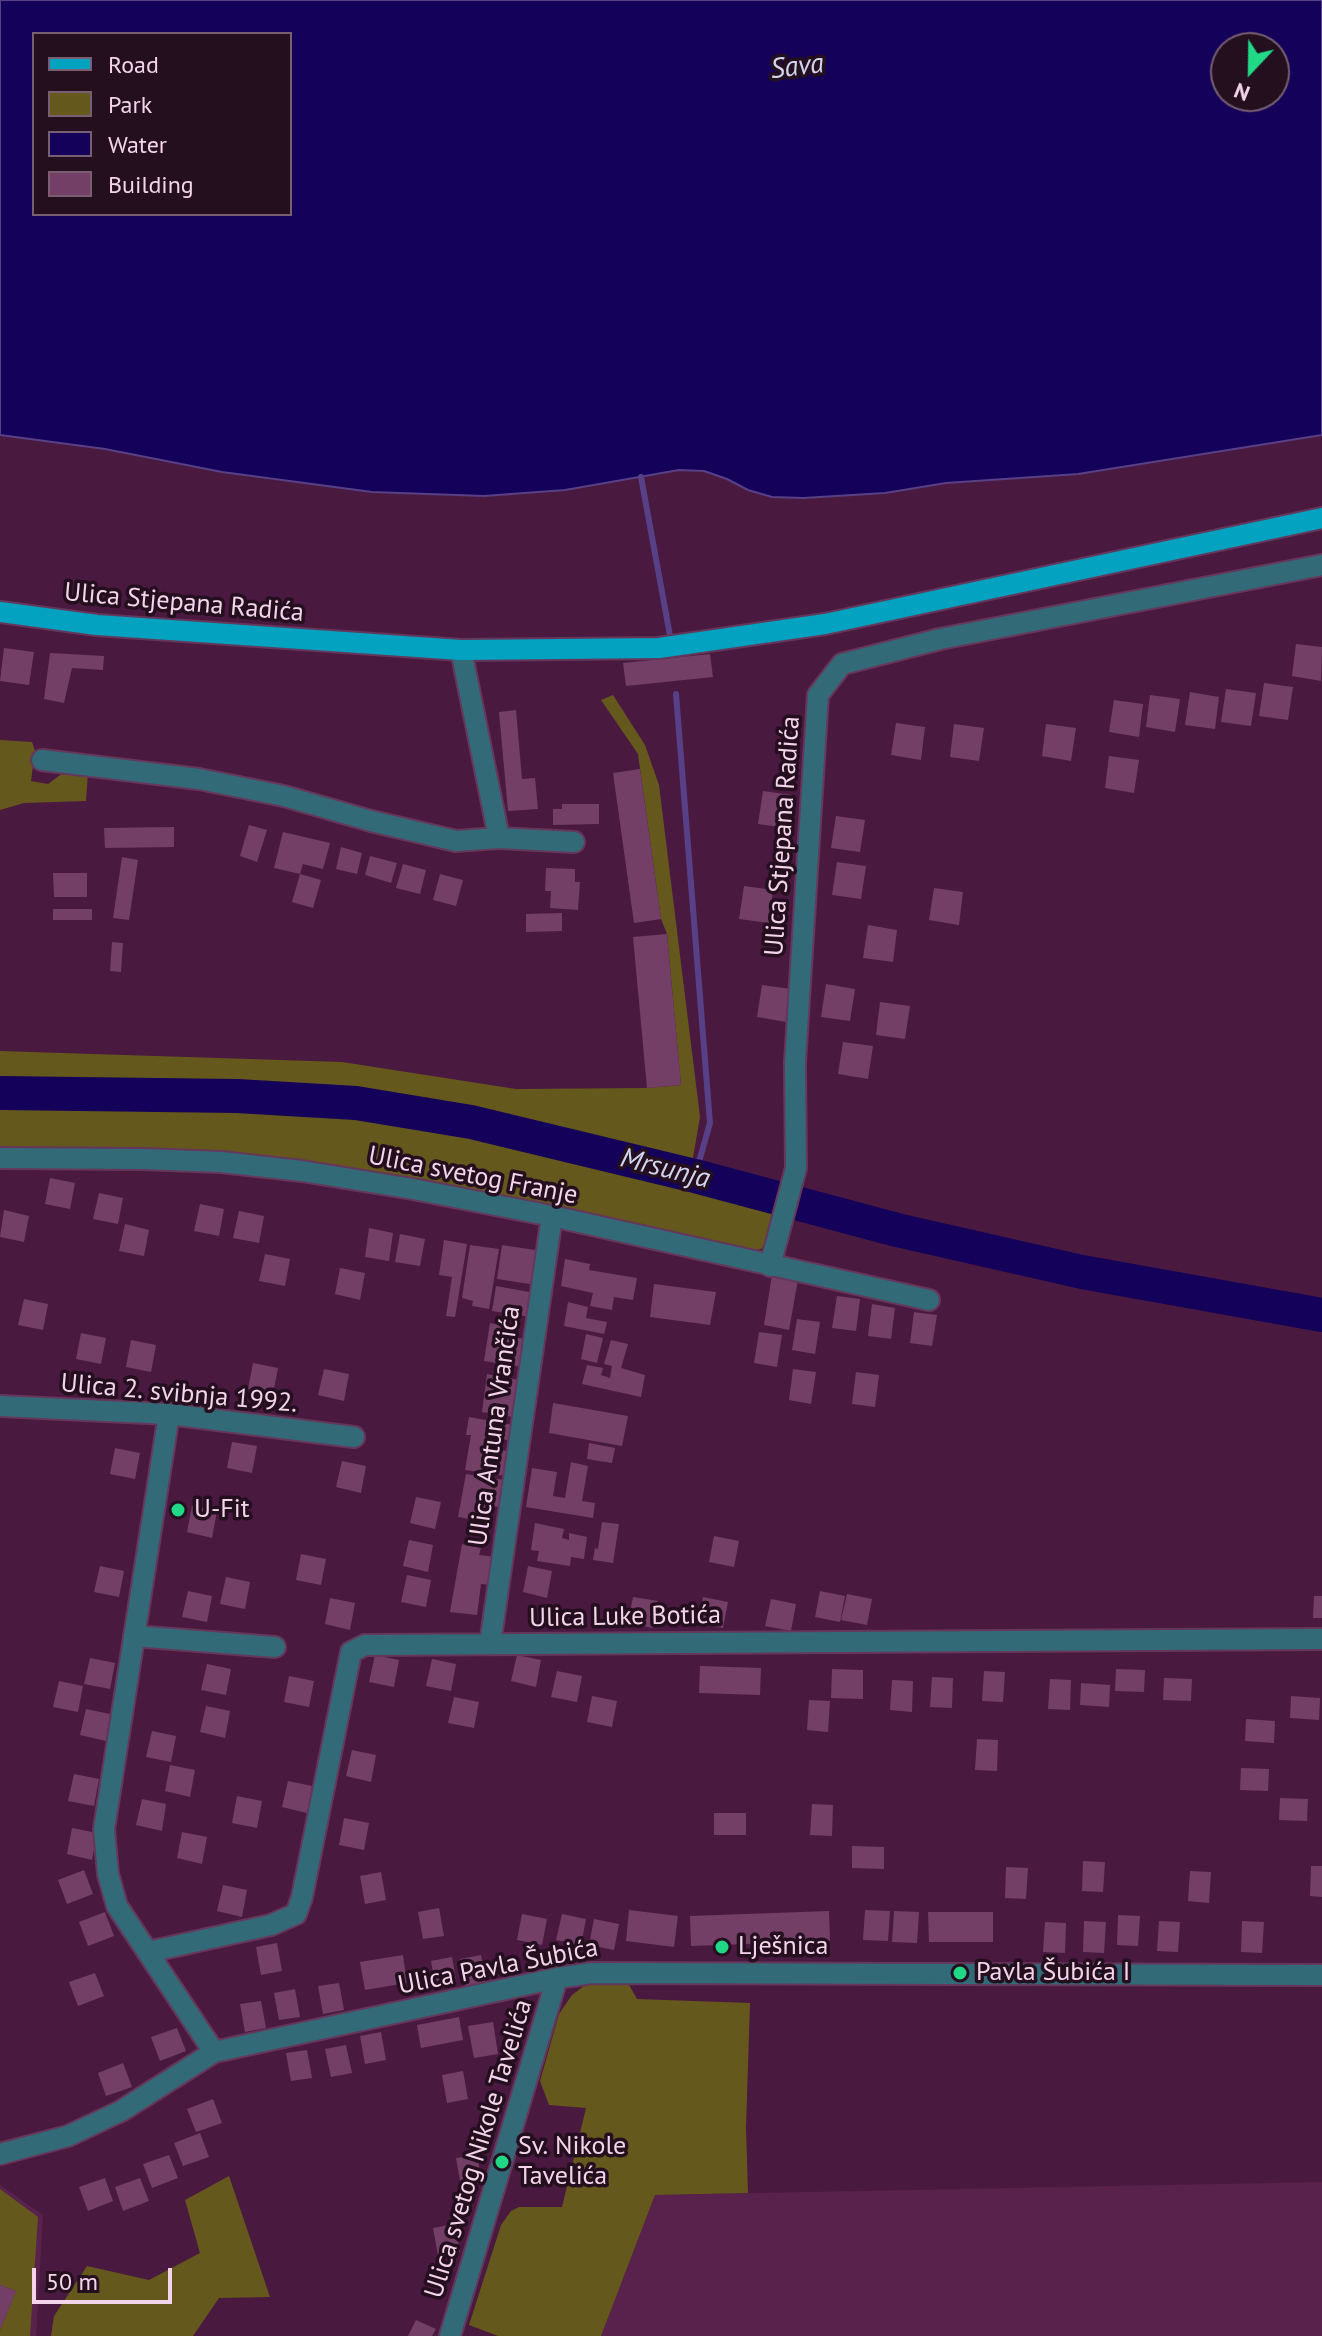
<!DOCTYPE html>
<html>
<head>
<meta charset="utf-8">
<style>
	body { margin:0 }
	#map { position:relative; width:1322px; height:2336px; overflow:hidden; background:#4a1940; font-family:"PT Sans",sans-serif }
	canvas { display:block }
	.legend { position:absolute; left:32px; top:32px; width:260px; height:184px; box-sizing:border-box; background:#240f1f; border:2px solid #775e70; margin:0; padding:10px 14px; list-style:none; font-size:24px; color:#f4d4ea }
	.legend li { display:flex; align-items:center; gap:16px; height:40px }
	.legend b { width:40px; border:2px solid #775e70 }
	.north { position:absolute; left:1210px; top:32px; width:80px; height:80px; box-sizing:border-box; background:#240f1f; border:2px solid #775e70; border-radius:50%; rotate:202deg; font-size:22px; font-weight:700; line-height:32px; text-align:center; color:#f4d4ea }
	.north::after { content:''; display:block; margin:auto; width:28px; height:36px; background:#21d887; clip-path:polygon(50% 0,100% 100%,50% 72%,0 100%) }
	.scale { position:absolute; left:32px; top:2268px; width:140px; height:36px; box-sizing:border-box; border:4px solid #f4d4ea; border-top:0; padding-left:10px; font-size:24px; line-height:28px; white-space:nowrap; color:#f4d4ea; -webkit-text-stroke:6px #240f1f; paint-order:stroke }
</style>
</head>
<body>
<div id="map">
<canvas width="1322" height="2336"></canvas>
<ul class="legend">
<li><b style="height:10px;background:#03a2c0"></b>Road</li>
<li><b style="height:22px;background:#65581d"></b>Park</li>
<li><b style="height:22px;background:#14015a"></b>Water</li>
<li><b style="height:22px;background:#733f66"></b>Building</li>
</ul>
<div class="north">N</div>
<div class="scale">50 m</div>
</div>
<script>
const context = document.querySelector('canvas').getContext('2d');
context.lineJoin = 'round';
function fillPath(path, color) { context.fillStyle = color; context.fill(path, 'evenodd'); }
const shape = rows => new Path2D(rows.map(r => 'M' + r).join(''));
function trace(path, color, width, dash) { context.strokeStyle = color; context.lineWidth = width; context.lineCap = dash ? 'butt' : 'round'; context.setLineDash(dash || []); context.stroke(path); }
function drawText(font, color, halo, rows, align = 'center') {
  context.font = font + ' "PT Sans",sans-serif'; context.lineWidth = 7; context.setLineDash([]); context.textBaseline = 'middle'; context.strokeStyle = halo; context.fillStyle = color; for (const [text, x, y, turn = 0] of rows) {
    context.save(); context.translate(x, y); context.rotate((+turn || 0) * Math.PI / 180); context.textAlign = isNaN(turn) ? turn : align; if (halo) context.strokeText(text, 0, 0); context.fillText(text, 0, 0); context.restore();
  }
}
const built = shape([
	[1322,2182,1322,2336,601,2336,655,2195],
	[0,2185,43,2215,36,2336,0,2336]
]);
const green = shape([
	[613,695,645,745,659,785,700,1117,692,1163,601,1140,411,1098,305,1087,0,1081,0,1051,342,1062,516,1089,647,1088,681,1085,667,934,661,919,638,754,601,700],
	[0,740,32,742,35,751,31,781,48,784,67,770,88,772,86,801,24,803,0,810],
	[0,1106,342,1115,464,1135,774,1209,767,1242,761,1249,747,1251,449,1186,0,1150],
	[606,1980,627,1981,637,1999,750,2003,746,2128,748,2193,655,2195,601,2336,498,2336,469,2325,501,2225,511,2211,519,2207,562,2207,586,2108,549,2105,540,2081,559,2014,572,1995,584,1986],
	[229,2176,270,2297,219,2298,193,2336,51,2336,54,2316,87,2266,149,2280,200,2253,185,2200],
	[0,2189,38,2217,30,2336,0,2336,0,2330,16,2291,0,2285]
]);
const water = shape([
	[0,0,1322,0,1322,435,1078,474,946,483,885,493,803,498,772,497,748,490,727,479,704,471,679,470,565,490,484,496,372,492,222,472,105,449,0,435,0,0],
	[34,34,290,34,290,214,34,214,34,34],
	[1226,48,1274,48,1274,96,1226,96,1226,48]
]);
const stream = shape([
	[641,477,671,641],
	[676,694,710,1123,695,1176]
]);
const river = shape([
	[0,1093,237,1096,356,1103,471,1122,695,1176,897,1230,1082,1272,1322,1315]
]);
const building = shape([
	[1296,644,1322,647,1321,681,1292,676],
	[4,648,34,652,29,685,0,681],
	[50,653,104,656,103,670,72,668,64,703,44,699],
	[710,654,713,677,626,686,623,663],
	[1264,683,1293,687,1288,720,1259,716],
	[1226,689,1256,693,1251,726,1221,722],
	[1190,692,1219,697,1215,729,1185,725],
	[1150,695,1180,699,1175,732,1146,727],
	[1114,700,1143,704,1139,737,1109,732],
	[516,710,522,779,535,778,538,809,508,811,499,712],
	[896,723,925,727,921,760,891,755],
	[954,724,984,728,979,761,950,757],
	[1046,724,1076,728,1071,761,1042,756],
	[1109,756,1139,760,1134,793,1105,788],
	[640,769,661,919,634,923,613,773],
	[763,791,792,795,787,828,758,824],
	[562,804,599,804,599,824,553,825,553,809,562,809],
	[836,816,865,820,860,852,831,848],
	[249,825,267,830,257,862,240,856],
	[174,827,174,847,105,848,104,828],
	[283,832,330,843,323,869,303,864,300,874,321,880,313,908,292,902,300,874,274,868],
	[341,847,362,853,357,874,336,869],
	[370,856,397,863,391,883,365,875],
	[122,857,138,860,129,920,113,918],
	[837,862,866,866,861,899,832,895],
	[403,864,426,870,420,894,396,888],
	[546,868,575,869,575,882,580,882,578,910,550,908,551,891,545,891],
	[53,873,87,873,87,897,54,897],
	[440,874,463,880,456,906,433,900],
	[744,886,773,890,769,923,739,919],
	[934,888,963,892,959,925,929,920],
	[53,909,92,909,92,920,53,920],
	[562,913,562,931,526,932,526,914],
	[868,925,897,930,893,962,863,958],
	[667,934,681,1085,647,1088,633,937],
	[112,942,123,943,121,972,110,971],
	[826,984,855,989,850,1021,821,1017],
	[762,985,791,989,786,1022,757,1017],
	[880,1002,910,1006,905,1039,876,1035],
	[843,1042,873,1046,868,1079,838,1074],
	[50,1178,75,1183,70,1209,45,1204],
	[99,1193,123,1198,118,1224,93,1219],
	[200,1204,224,1209,219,1236,194,1231],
	[4,1210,29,1216,24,1242,0,1237],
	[239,1211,264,1216,259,1243,233,1238],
	[125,1224,149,1230,144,1256,119,1251],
	[369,1228,393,1233,389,1261,365,1257],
	[400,1234,425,1239,420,1266,395,1262],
	[444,1240,467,1244,455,1317,446,1316,452,1277,439,1275],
	[470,1245,499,1249,489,1309,472,1306,473,1301,462,1298],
	[502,1245,542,1251,536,1285,497,1279],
	[265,1254,290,1259,285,1286,259,1281],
	[565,1259,590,1264,589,1270,637,1278,633,1300,614,1297,612,1310,590,1306,593,1293,561,1286],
	[340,1268,365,1273,360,1300,335,1294],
	[772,1275,798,1280,789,1330,764,1325],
	[654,1284,716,1292,710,1325,650,1317],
	[496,1286,535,1293,531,1317,492,1311],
	[837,1296,860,1299,856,1331,832,1328],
	[24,1299,48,1304,43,1330,18,1325],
	[568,1302,588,1307,586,1318,607,1322,604,1334,564,1326],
	[872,1304,895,1308,891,1339,868,1336],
	[914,1312,937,1315,932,1346,910,1343],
	[797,1319,820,1322,815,1354,792,1350],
	[490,1323,510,1327,509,1337,527,1339,522,1367,484,1361],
	[759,1332,782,1335,777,1367,754,1363],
	[81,1333,106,1338,101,1364,76,1359],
	[586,1334,603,1338,597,1363,581,1359],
	[131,1340,156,1345,151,1372,126,1367],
	[611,1340,628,1344,621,1368,645,1375,641,1397,582,1384,587,1365,603,1368,601,1375,610,1378,612,1366,604,1364],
	[253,1363,278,1368,273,1394,248,1389],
	[324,1369,349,1374,344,1401,318,1395],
	[793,1369,816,1372,811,1404,789,1400],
	[856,1372,879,1375,875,1407,852,1404],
	[487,1374,518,1380,513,1417,482,1412],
	[553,1403,628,1416,622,1446,549,1433],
	[469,1417,513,1425,511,1441,496,1438,494,1449,508,1451,505,1476,465,1470,471,1435,466,1435],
	[232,1442,257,1446,252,1473,227,1468],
	[589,1443,615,1448,612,1463,587,1459],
	[115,1448,140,1453,135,1479,110,1474],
	[342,1461,366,1466,361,1493,336,1487],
	[571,1462,588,1466,582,1501,595,1503,593,1518,526,1507,532,1468,557,1472,553,1496,565,1498],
	[466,1474,504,1480,500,1507,485,1505,482,1521,458,1517],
	[416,1497,441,1502,435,1529,410,1523],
	[192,1506,217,1511,212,1538,187,1532],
	[602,1522,619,1524,613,1563,593,1560,595,1548,598,1549],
	[535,1523,564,1529,562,1538,569,1540,569,1533,587,1537,584,1559,571,1557,570,1566,537,1561,539,1551,531,1550],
	[714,1536,739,1541,734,1567,709,1562],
	[409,1540,433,1545,428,1572,403,1566],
	[462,1544,481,1548,479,1555,495,1557,489,1585,481,1584,477,1615,450,1612],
	[301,1554,326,1559,321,1585,296,1580],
	[100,1566,124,1571,119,1597,94,1592],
	[528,1566,552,1571,547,1598,523,1592],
	[407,1575,431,1580,426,1607,401,1602],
	[226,1577,250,1582,245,1609,220,1604],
	[188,1591,212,1596,207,1622,182,1617],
	[820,1591,845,1596,840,1622,815,1617],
	[847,1594,872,1599,867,1625,841,1620],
	[1314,1596,1322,1596,1322,1618,1313,1618],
	[633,1597,658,1601,653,1628,628,1623],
	[703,1597,728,1602,723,1628,698,1623],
	[330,1598,355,1603,350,1630,325,1624],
	[771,1599,796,1604,791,1631,765,1626],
	[375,1655,399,1660,394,1687,369,1682],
	[517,1655,541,1660,536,1687,511,1681],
	[90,1658,115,1663,110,1689,84,1684],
	[432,1659,456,1664,451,1691,426,1686],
	[207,1664,231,1669,226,1695,201,1690],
	[700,1666,761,1668,760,1695,699,1693],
	[832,1669,863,1670,863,1699,831,1698],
	[1116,1669,1145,1670,1144,1692,1115,1691],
	[557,1671,582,1676,577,1702,551,1697],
	[984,1671,1005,1672,1003,1702,982,1701],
	[289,1676,314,1681,309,1707,284,1702],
	[932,1677,953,1678,952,1708,930,1707],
	[1164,1678,1192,1679,1191,1701,1163,1700],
	[1050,1679,1071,1680,1070,1710,1048,1709],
	[892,1680,913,1681,912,1712,890,1710],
	[59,1681,83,1686,78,1712,53,1707],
	[1081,1683,1110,1685,1109,1707,1080,1705],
	[592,1696,617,1701,612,1727,587,1722],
	[1291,1696,1320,1698,1319,1720,1290,1718],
	[454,1697,479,1702,474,1728,448,1723],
	[809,1700,830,1701,828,1732,807,1730],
	[206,1706,230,1711,225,1738,200,1732],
	[86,1709,110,1714,106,1741,80,1735],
	[1246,1719,1275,1721,1274,1743,1245,1741],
	[152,1731,176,1736,171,1762,146,1757],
	[977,1739,998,1740,997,1771,975,1770],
	[352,1750,376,1755,371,1782,346,1776],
	[170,1765,195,1770,190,1797,165,1791],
	[1241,1768,1269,1769,1268,1791,1240,1790],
	[74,1774,99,1779,94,1806,68,1801],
	[288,1781,312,1786,307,1813,282,1807],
	[237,1796,262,1801,257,1828,232,1823],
	[1280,1798,1308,1799,1307,1821,1279,1820],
	[142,1799,166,1804,162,1831,136,1825],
	[812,1804,833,1805,832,1836,810,1835],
	[714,1813,746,1813,746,1835,714,1835],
	[344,1818,369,1823,364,1850,339,1845],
	[72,1828,97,1833,92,1860,67,1854],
	[182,1832,207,1837,202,1864,177,1858],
	[852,1846,884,1847,884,1869,852,1868],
	[1083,1861,1105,1862,1103,1892,1082,1891],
	[1311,1866,1322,1866,1322,1897,1310,1896],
	[1006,1867,1028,1868,1026,1899,1005,1898],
	[84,1870,93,1894,67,1904,58,1880],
	[1190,1871,1211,1872,1209,1903,1188,1901],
	[381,1872,386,1900,365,1904,360,1876],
	[223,1885,247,1890,242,1917,217,1911],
	[439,1908,444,1936,423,1939,418,1912],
	[629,1910,678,1916,674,1947,626,1941],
	[865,1910,890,1911,888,1941,863,1940],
	[829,1911,830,1941,691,1946,690,1916],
	[894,1911,919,1912,917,1943,892,1942],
	[105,1912,114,1936,88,1946,79,1922],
	[928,1912,993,1912,993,1942,929,1942],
	[522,1914,547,1919,542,1945,517,1940],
	[562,1914,586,1919,581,1945,556,1940],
	[1118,1915,1140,1916,1138,1946,1117,1945],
	[594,1919,619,1924,614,1950,589,1945],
	[1084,1921,1106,1922,1104,1953,1083,1952],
	[1159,1921,1180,1922,1178,1952,1157,1951],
	[1242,1921,1264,1922,1262,1953,1241,1952],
	[1045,1922,1066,1923,1065,1953,1043,1952],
	[277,1943,282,1971,261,1975,256,1947],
	[403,1955,407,1983,365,1990,360,1962],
	[481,1955,486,1983,465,1987,460,1959],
	[452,1957,457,1985,436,1989,431,1961],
	[95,1973,104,1996,78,2006,69,1982],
	[339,1983,344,2010,323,2014,318,1986],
	[295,1989,300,2017,279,2020,274,1993],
	[261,2001,266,2028,245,2032,240,2004],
	[459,2017,463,2040,421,2048,417,2025],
	[493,2022,498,2054,474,2058,468,2026],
	[177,2028,186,2051,160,2061,151,2037],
	[381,2032,386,2060,365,2064,360,2036],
	[346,2045,352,2073,331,2077,325,2049],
	[307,2050,312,2078,291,2081,286,2053],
	[123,2063,132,2087,106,2096,98,2073],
	[463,2071,468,2099,447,2103,442,2075],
	[213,2099,222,2123,196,2132,187,2109],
	[200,2133,209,2157,183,2166,174,2143],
	[169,2155,178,2178,152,2188,143,2164],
	[477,2155,482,2183,461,2186,456,2158],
	[105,2178,113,2201,88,2211,79,2187],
	[140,2178,149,2201,123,2211,115,2187],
	[455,2224,460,2252,438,2256,433,2228],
	[0,2285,16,2291,0,2330],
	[416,2320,436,2329,432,2336,408,2336]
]);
const minor = shape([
	[42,760,199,779,284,796,371,821,456,841,499,838,461,650],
	[499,838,574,842],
	[0,1158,143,1159,221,1162,302,1171,413,1189,552,1216,929,1300],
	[770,1266,796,1168,795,1063,818,695,842,664,940,639,1322,565],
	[0,1406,169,1414,354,1437],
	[169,1414,104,1829,108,1874,117,1906,214,2052],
	[134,1636,275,1647],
	[490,1644,552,1216],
	[148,1952,271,1925,296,1914,302,1897,351,1652,365,1645,1322,1639],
	[0,2154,68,2136,121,2111,214,2052,557,1978,592,1973,1322,1975],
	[450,2336,557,1978]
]);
const major = shape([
	[0,612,97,625,461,650,659,648,825,624,1322,518]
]);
const markers = [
	[178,1510,8,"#21d887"],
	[722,1947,8,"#21d887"],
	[960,1973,8,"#21d887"],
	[502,2162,8,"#21d887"]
];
const streetNames = [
	["Ulica Stjepana Radića",184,603,5],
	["Ulica Stjepana Radića",783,836,-86],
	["Ulica svetog Franje",473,1176,11],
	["Ulica 2. svibnja 1992.",179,1394,5],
	["Ulica Antuna Vrančića",495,1426,-82],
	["Ulica Luke Botića",625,1617,-1],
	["Ulica Pavla Šubića",498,1967,-11],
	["Ulica svetog Nikole Tavelića",479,2149,-73]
];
const poiNames = [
	["U-Fit",194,1510],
	["Lješnica",738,1947],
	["Pavla Šubića I",976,1973],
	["Sv. Nikole",518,2147],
	["Tavelića",518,2177]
];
const waterNames = [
	["Sava",797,67,-7],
	["Mrsunja",665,1169,14]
];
fillPath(built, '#59224d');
fillPath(green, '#65581d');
fillPath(water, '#14015a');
trace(water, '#574085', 2);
trace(stream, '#574085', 6);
trace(river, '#14015a', 34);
fillPath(building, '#733f66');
trace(minor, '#65375b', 24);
trace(major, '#65375b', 24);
trace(minor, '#336a78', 20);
trace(major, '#03a2c0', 20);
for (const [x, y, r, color] of markers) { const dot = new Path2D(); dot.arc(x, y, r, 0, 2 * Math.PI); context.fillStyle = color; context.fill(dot); trace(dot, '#240f1f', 3); }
drawText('26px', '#f4d4ea', '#240f1f', streetNames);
drawText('26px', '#f4d4ea', '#240f1f', poiNames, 'left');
drawText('italic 28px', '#d0d5ed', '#240f1f', waterNames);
</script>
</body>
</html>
